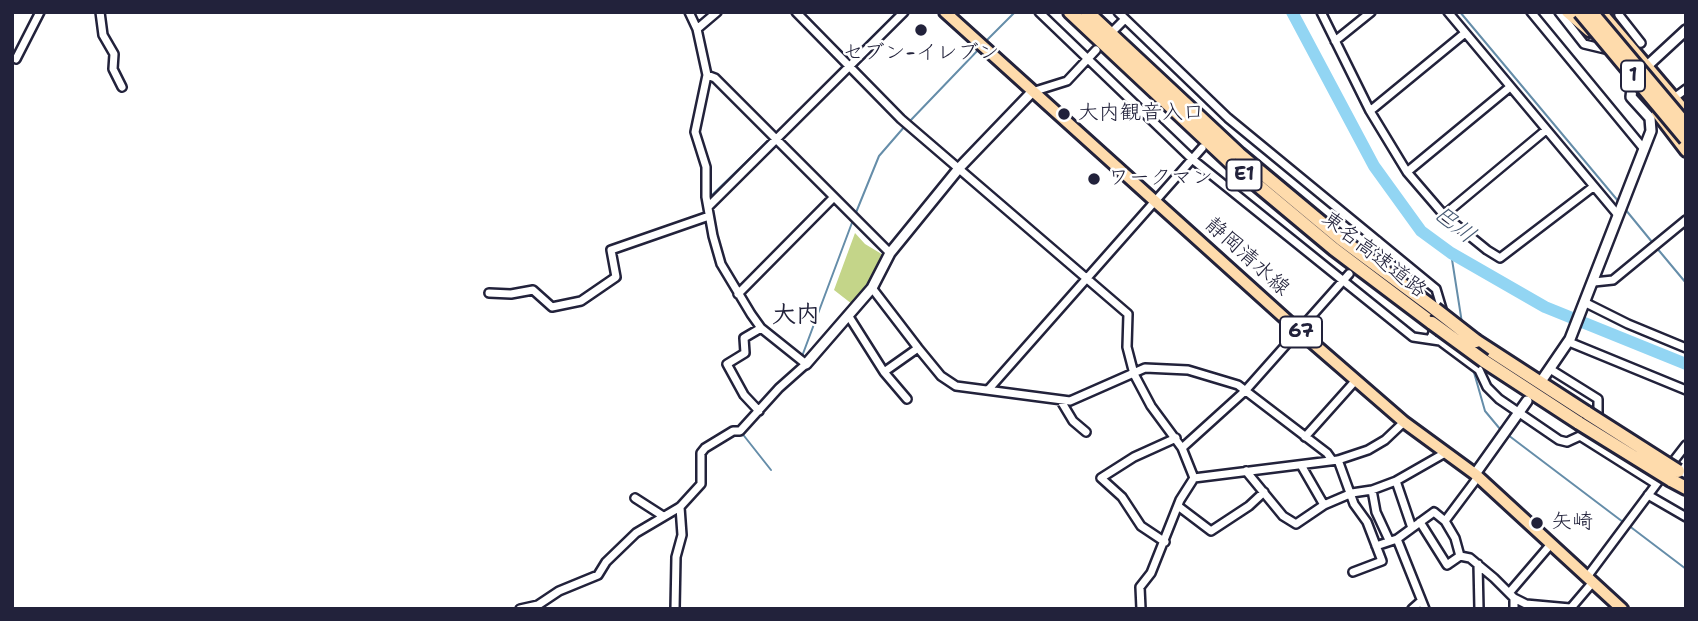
<!DOCTYPE html>
<html>
<head>
<meta charset="utf-8">
<style>
	body { margin:0 }
	#map { position:relative; width:1698px; height:621px; overflow:hidden; background:#fff; font-family:"Shantell Sans",sans-serif }
	canvas { display:block }
	.frame { position:absolute; inset:0; border:14px solid #22223b; pointer-events:none }
</style>
</head>
<body>
<div id="map">
<canvas width="1698" height="621"></canvas>
<div class="frame"></div>
</div>
<script>
const context = document.querySelector('canvas').getContext('2d');
context.lineJoin = 'round';
function fillPath(path, color) { context.fillStyle = color; context.fill(path, 'evenodd'); }
const shape = rows => new Path2D(rows.map(r => 'M' + r).join(''));
function trace(path, color, width, dash) { context.strokeStyle = color; context.lineWidth = width; context.lineCap = dash ? 'butt' : 'round'; context.setLineDash(dash || []); context.stroke(path); }
function drawText(font, color, halo, rows, align = 'center') {
  context.font = font + ' "Shantell Sans","Klee One",sans-serif'; context.lineWidth = 5; context.setLineDash([]); context.textBaseline = 'middle'; context.strokeStyle = halo; context.fillStyle = color; for (const [text, x, y, turn = 0] of rows) {
    context.save(); context.translate(x, y); context.rotate((+turn || 0) * Math.PI / 180); context.textAlign = isNaN(turn) ? turn : align; if (halo) context.strokeText(text, 0, 0); context.fillText(text, 0, 0); context.restore();
  }
}
const green = shape([
	[855,233,865,244,885,256,870,286,852,304,834,290]
]);
const stream = shape([
	[1460,12,1619,202],
	[986,41,1015,12],
	[848,61,897,12],
	[909,122,980,48],
	[776,133,844,65],
	[710,197,772,137],
	[1625,209,1652,242],
	[855,215,879,156,905,126],
	[1656,247,1686,283],
	[1451,253,1462,323],
	[801,359,853,220],
	[1473,369,1485,411,1500,429],
	[759,405,799,364],
	[741,432,771,470],
	[1508,435,1623,522],
	[704,457,711,448],
	[704,484,704,463],
	[1628,525,1686,569]
]);
const river = shape([
	[1292,12,1374,166,1421,231,1451,253,1545,307,1686,364]
]);
const minor = shape([
	[100,12,103,35,114,54,113,69,122,87],
	[689,12,697,29],
	[796,12,901,119,1128,314,1127,347,1134,374,1151,406,1182,448,1194,478],
	[1039,12,1192,159,1413,337,1440,341,1479,370,1487,387,1499,399,1559,440,1567,442,1580,436,1656,484],
	[1118,12,1228,118,1436,289,1442,309,1431,338],
	[1321,12,1370,111,1407,172,1444,215,1487,250,1500,258,1593,187],
	[1448,12,1618,215],
	[1531,12,1644,149],
	[1559,12,1584,44,1605,49],
	[1619,15,1641,43],
	[1115,29,1125,19],
	[1335,41,1371,12],
	[16,59,40,12],
	[707,75,715,78,890,253],
	[1032,92,1067,81,1096,50],
	[1674,98,1686,89],
	[1370,111,1465,33],
	[1407,172,1510,87],
	[708,207,904,12],
	[1444,215,1546,130],
	[1370,250,1378,241],
	[1594,282,1613,280,1686,220],
	[872,288,918,348,941,376,956,386,1070,401,1145,368,1188,370,1238,385,1327,453,1332,460],
	[489,293,511,294,533,290,552,307,581,301,616,277,611,250,709,216],
	[738,294,833,198],
	[1586,303,1628,324,1686,348],
	[848,315,884,372,907,399],
	[1569,342,1686,390],
	[1550,369,1598,399,1598,413,1585,430],
	[884,372,918,348],
	[988,390,1202,148],
	[1061,401,1073,421,1086,432],
	[759,411,744,395,727,364,745,353,744,338,761,328],
	[1305,437,1356,380],
	[1182,448,1245,391,1349,274],
	[1338,460,1354,504,1367,522,1382,561,1353,572],
	[1301,465,1324,505],
	[1669,467,1686,445],
	[1246,471,1283,516,1296,524,1324,505,1352,493,1372,490,1396,481,1445,453],
	[1194,478,1338,460,1368,450,1385,440,1404,422],
	[1396,481,1412,528],
	[1372,490,1376,512,1389,540],
	[1648,495,1686,517],
	[635,498,663,516],
	[1178,506,1211,531,1249,506,1264,492],
	[1445,521,1478,477],
	[1420,522,1447,565,1460,556],
	[1397,539,1425,609],
	[1165,542,1141,526,1122,497,1101,478,1134,457,1176,438],
	[1376,546,1397,539,1434,512,1445,521,1455,538,1460,556,1470,558,1494,578,1514,598,1514,609],
	[1478,564,1479,609],
	[1587,577,1658,482],
	[1509,593,1551,544],
	[1514,598,1526,604,1570,608],
	[520,609,538,605,559,591,598,575,606,562,636,533,680,507,701,484,701,453,705,448,733,431,740,431,779,388,806,364,761,328,751,314,721,264,713,236,706,197,706,167,695,132,707,75,697,29,717,12],
	[675,609,676,557,682,535,680,507],
	[1141,609,1140,587,1151,573,1180,500,1194,478],
	[1412,609,1421,601],
	[1570,609,1593,582]
]);
const tertiary = shape([
	[806,364,872,288,890,253,960,167,1032,92],
	[1544,377,1570,339,1651,131,1650,118,1631,97,1633,79,1686,30],
	[1475,474,1527,401]
]);
const primary = shape([
	[945,12,1299,331,1404,422,1475,474,1622,609]
]);
const trunk = shape([
	[1567,12,1589,31],
	[1601,12,1686,112],
	[1657,113,1686,151]
]);
const motorway = shape([
	[1070,12,1231,163,1334,249,1432,323],
	[1087,12,1239,154,1341,239,1435,309],
	[1684,111,1686,112],
	[1476,341,1587,413],
	[1484,361,1579,423],
	[1671,480,1686,488]
]);
const motorwayBridge = shape([
	[1580,12,1686,139],
	[1591,12,1686,125],
	[1435,309,1476,341],
	[1432,323,1484,361],
	[1587,413,1678,471],
	[1579,423,1671,480]
]);
const markers = [
	[921,30,7,"#22223b"],
	[1064,114,7,"#22223b"],
	[1094,179,7,"#22223b"],
	[1537,523,7,"#22223b"]
];
const shields = [
	[1633,76,24],
	[1244,175,35],
	[1301,332,42]
];
const shieldNames = [
	["1",1633,76],
	["E1",1244,175],
	["67",1301,332]
];
const poiNames = [
	["セブン-イレブン",921,54,"center"],
	["大内観音入口",1078,114],
	["ワークマン",1108,179],
	["矢崎",1551,523]
];
const streetNames = [
	["東名高速道路",1374,255,38],
	["静岡清水線",1247,257,42]
];
const waterNames = [
	["巴川",1454,225,38]
];
const quarterNames = [
	["大内",796,316]
];
fillPath(green, '#c4d589');
trace(stream, '#658da9', 2);
trace(river, '#92d5f3', 12);
trace(minor, '#22223b', 12);
trace(tertiary, '#22223b', 14);
trace(primary, '#22223b', 16);
trace(trunk, '#22223b', 16);
trace(motorway, '#22223b', 18);
trace(minor, '#fff', 7);
trace(tertiary, '#fff', 9);
trace(primary, '#fedbac', 10);
trace(trunk, '#fedbac', 10);
trace(motorway, '#fedbac', 12);
trace(motorwayBridge, '#22223b', 18, []);
trace(motorwayBridge, '#fedbac', 12);
for (const [x, y, r, color] of markers) { const dot = new Path2D(); dot.arc(x, y, r, 0, 2 * Math.PI); context.fillStyle = color; context.fill(dot); trace(dot, '#fff', 2.5); }
for (const [x, y, w] of shields) { const box = new Path2D(); box.roundRect(x - w / 2, y - 15.5, w, 31, 5); context.fillStyle = '#fff'; context.fill(box); trace(box, '#22223b', 2); }
drawText('bold 19px', '#22223b', null, shieldNames);
drawText('21px', '#22223b', '#fff', poiNames, 'left');
drawText('21px', '#22223b', '#fff', streetNames);
drawText('italic 23px', '#445872', '#fff', waterNames);
drawText('bold 24px', '#22223b', '#fff', quarterNames);
</script>
</body>
</html>
